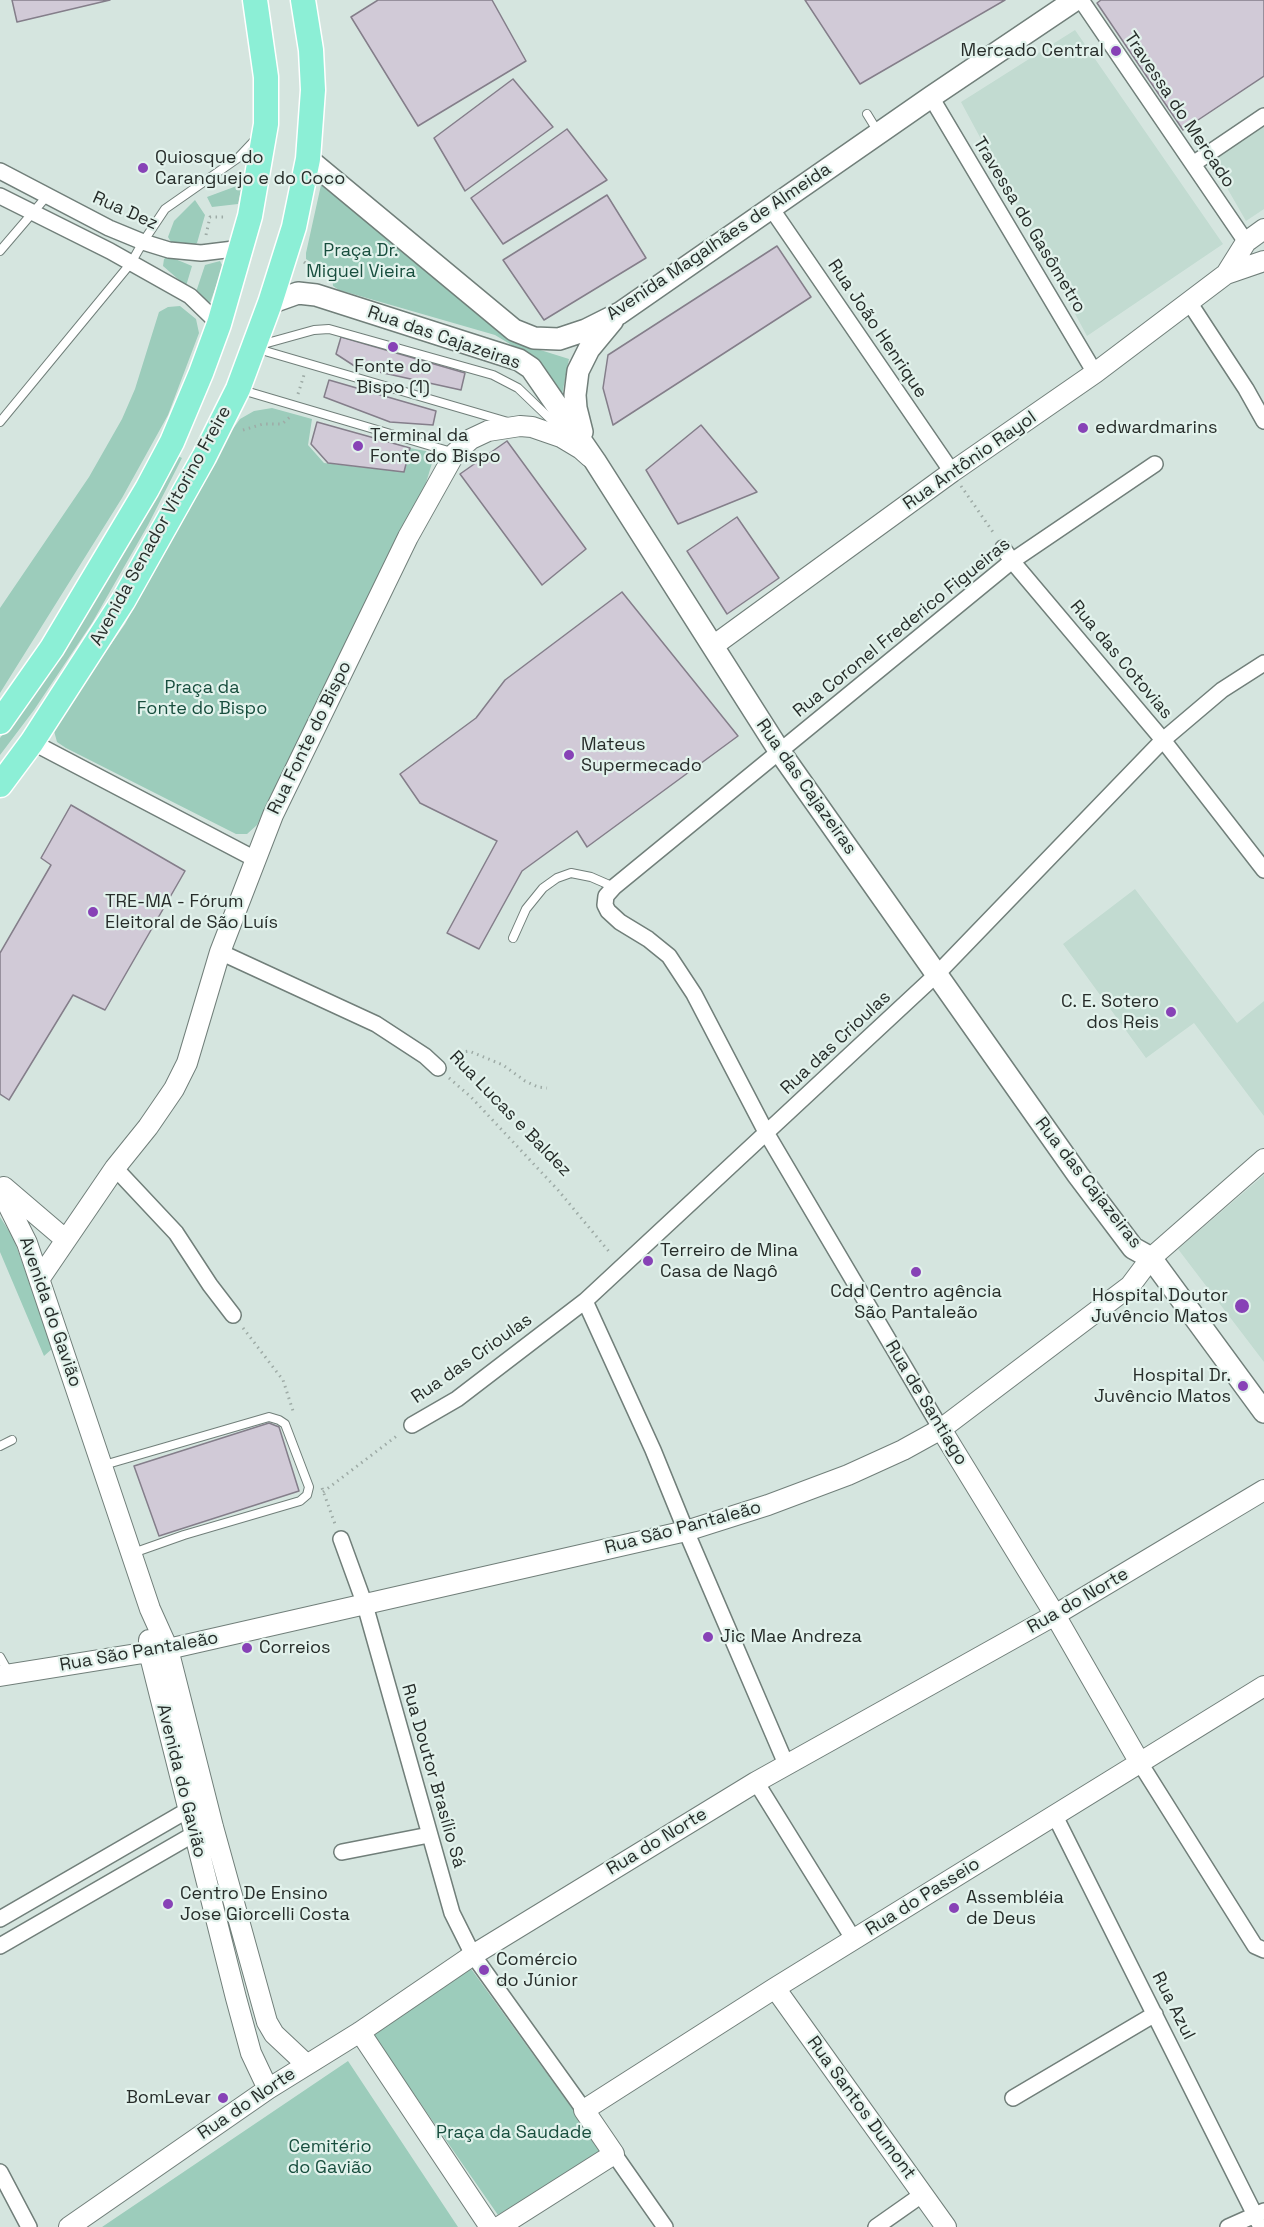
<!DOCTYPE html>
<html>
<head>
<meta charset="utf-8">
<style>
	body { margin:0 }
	canvas { display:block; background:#d5e5df }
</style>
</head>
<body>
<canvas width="1264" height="2227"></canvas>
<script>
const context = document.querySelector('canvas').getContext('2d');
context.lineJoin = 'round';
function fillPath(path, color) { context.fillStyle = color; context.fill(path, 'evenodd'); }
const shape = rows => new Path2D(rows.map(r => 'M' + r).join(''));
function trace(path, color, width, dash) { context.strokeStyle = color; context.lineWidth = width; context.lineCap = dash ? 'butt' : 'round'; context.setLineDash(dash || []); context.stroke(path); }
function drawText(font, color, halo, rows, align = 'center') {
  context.font = font + ' "Space Grotesk",sans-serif'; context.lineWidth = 4.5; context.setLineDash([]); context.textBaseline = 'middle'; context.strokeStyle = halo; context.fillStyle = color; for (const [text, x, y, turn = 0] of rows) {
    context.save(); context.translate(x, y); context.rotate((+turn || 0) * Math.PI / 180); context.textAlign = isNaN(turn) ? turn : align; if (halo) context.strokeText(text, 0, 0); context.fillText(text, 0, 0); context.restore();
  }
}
const built = shape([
	[1075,30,1223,244,1087,336,961,102],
	[1264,126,1264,209,1246,221,1211,160],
	[1135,889,1237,1023,1264,1001,1264,1116,1194,1023,1146,1058,1063,944],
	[1264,1175,1264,1362,1178,1249]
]);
const green = shape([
	[242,184,238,204,212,207,207,197],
	[321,185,500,331,534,348,569,359,561,400,533,358,495,335,339,290,333,286,332,276,306,259,306,253],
	[195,200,205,215,197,243,192,246,171,242,168,237,174,221],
	[168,256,192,266,186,286,163,266,164,259],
	[220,261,223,267,210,303,196,292,205,265],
	[180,306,196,319,199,333,168,415,122,498,0,693,0,608,89,477,122,419,135,389,159,312,168,307],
	[272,408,312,419,308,445,324,463,404,472,410,448,426,451,430,456,432,463,426,483,257,825,247,834,236,834,66,748,57,742,54,731,57,722,125,624,224,441,240,419,254,411],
	[176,455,182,458,148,525,92,623,34,710,0,755,0,738,19,712],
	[0,1217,13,1237,53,1348,44,1356,0,1252],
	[469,1966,603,2151,498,2215,373,2035],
	[348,2061,458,2227,102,2227]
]);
const building = shape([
	[12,0,110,0,17,22,12,0],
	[378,0,492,0,526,61,418,126,351,17,378,0],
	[805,0,1005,0,860,84,805,0],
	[1101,0,1264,0,1264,76,1183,130,1097,3,1101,0],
	[513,79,553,127,465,191,434,138,513,79],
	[567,129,607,180,503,244,471,198,567,129],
	[607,195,646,258,544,320,503,260,607,195],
	[777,246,811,297,613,425,603,388,608,355,777,246],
	[341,337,465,373,461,390,356,367,336,354,341,337],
	[329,380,436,411,433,425,390,422,324,397,329,380],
	[317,422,410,448,404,472,328,463,311,444,317,422],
	[701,425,757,492,678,524,646,470,701,425],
	[507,441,586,549,542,585,460,474,507,441],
	[737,517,779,578,727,614,687,551,737,517],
	[622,592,738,736,587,847,577,831,522,871,479,949,447,933,497,841,420,803,400,774,476,718,505,680,622,592],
	[71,805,185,871,105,1010,73,995,9,1100,0,1094,0,953,51,865,41,858,71,805],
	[269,1423,279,1427,299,1491,159,1536,134,1466,269,1423]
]);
const path = shape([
	[206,235,210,217,227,217],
	[304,262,311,268,326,276],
	[298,394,304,375],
	[243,430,263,424,282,424,290,417],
	[961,486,995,535],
	[450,1058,455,1053,469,1051,503,1065,525,1081,538,1087,547,1088],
	[449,1078,471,1097,558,1190,611,1254],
	[243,1328,283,1380,294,1414],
	[322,1488,335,1524],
	[323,1492,398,1435]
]);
const service = shape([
	[867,114,878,132],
	[0,251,47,196],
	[260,345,314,330,329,329,493,375,518,388,564,432],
	[258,349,508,422],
	[242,390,455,453],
	[0,422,131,263,143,242,165,209,238,158,255,140],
	[513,938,526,909,543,888,557,878,571,873,591,877,614,887],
	[0,1446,12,1440],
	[104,1465,269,1417,279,1420,285,1424,309,1487,307,1495,300,1501,184,1535,133,1553],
	[0,1657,9,1673]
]);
const minor = shape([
	[1081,0,1246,242],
	[931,97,1095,373],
	[1193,164,1264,116],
	[0,171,109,228,143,242,169,250,201,253,242,248],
	[0,196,110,251,190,296,219,324],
	[771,208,952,472],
	[1189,302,1246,389,1264,421],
	[1003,548,1012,561,1163,740,1264,870],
	[32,742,255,859],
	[220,952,376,1024,425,1056,438,1068],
	[115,1168,176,1233,210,1285,233,1315],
	[585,1301,653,1450,686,1531,786,1764],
	[412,1425,457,1399,585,1301,937,974,1163,740,1222,690,1264,663],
	[941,1429,767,1134,694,994,669,956,648,939,620,922,608,911,605,905,606,896,614,887,1012,561,1155,464],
	[341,1539,365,1605,452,1913,473,1955,584,2110],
	[1140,1763,1255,1946,1264,1950],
	[756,1782,854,1940],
	[1055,1816,1261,2227],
	[342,1852,429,1835],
	[0,1919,188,1810,198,1806],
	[0,1946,194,1834,203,1831],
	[1013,2098,1155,2014],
	[614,2154,665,2227],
	[0,2172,29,2227],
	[876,2227,923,2194],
	[1228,2227,1264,2211]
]);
const tertiary = shape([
	[1226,274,1264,261],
	[713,646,952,472,1095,373,1189,302,1226,274,1246,242,1264,229],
	[4,1187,66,1240],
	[0,1189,27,1243,150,1609,168,1649,213,1827,267,2022,274,2034,306,2064],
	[40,1278,115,1168,148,1127,174,1089,187,1063,220,952,273,815,408,537,455,453,471,439,488,431,520,426,532,427,561,437,581,449,590,457],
	[941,1429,1055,1615,1140,1763],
	[149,1640,149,1652,236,1998,251,2053,268,2089],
	[0,1676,168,1649,686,1531,768,1505,848,1475,903,1450,941,1429,1130,1286,1151,1258,1264,1159],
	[775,1988,946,2227],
	[360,2032,490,2227],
	[69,2227,268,2089,360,2032,473,1955,756,1782,1055,1615,1264,1490],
	[499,2227,614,2154,584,2110,775,1988,1264,1686]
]);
const secondary = shape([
	[308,159,514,330,534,338,559,339,586,330,620,313,931,97,1075,0],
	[270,303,298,293,316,295,519,360,531,368,595,461,780,752,1078,1175,1133,1248,1151,1258,1264,1412],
	[582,432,576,408,575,395,578,371,589,349,613,320]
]);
const primary = shape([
	[0,722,52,648,147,489,172,442,201,373,219,324,250,216,266,124,266,77,255,0],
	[0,785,32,742,123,601,204,457,238,389,270,303,294,227,308,159,313,90,311,50,303,0]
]);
const markers = [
	[1116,51,6,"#8742b6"],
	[143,168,6,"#8742b6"],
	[393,347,6,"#8742b6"],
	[1083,428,6,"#8742b6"],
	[358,446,6,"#8742b6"],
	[569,755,6,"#8742b6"],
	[93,912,6,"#8742b6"],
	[1171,1012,6,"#8742b6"],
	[648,1261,6,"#8742b6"],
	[916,1272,6,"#8742b6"],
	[1242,1306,8,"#8742b6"],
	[1243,1386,6,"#8742b6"],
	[708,1637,6,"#8742b6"],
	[247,1648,6,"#8742b6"],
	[168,1904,6,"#8742b6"],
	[954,1908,6,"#8742b6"],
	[484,1970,6,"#8742b6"],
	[223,2098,6,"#8742b6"]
];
const poiNames = [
	["Mercado Central",1104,51,"right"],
	["Quiosque do",155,158],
	["Caranguejo e do Coco",155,179],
	["Fonte do",393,367,"center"],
	["Bispo (1)",393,388,"center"],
	["edwardmarins",1095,428],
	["Terminal da",370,436],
	["Fonte do Bispo",370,457],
	["Mateus",581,745],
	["Supermecado",581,766],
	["TRE-MA - Fórum",105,902],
	["Eleitoral de São Luís",105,923],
	["C. E. Sotero",1159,1002,"right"],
	["dos Reis",1159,1023,"right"],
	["Terreiro de Mina",660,1251],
	["Casa de Nagô",660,1272],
	["Cdd Centro agência",916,1292,"center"],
	["São Pantaleão",916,1313,"center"],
	["Hospital Doutor",1228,1296,"right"],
	["Juvêncio Matos",1228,1317,"right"],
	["Hospital Dr.",1231,1376,"right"],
	["Juvêncio Matos",1231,1397,"right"],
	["Jic Mae Andreza",720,1637],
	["Correios",259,1648],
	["Centro De Ensino",180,1894],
	["Jose Giorcelli Costa",180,1915],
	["Assembléia",966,1898],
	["de Deus",966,1919],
	["Comércio",496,1960],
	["do Júnior",496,1981],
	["BomLevar",211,2098,"right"]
];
const streetNames = [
	["Travessa do Mercado",1179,110,56],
	["Rua Dez",125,211,24],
	["Travessa do Gasômetro",1029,225,59],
	["Avenida Magalhães de Almeida",719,242,-34],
	["Rua João Henrique",877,329,56],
	["Rua das Cajazeiras",444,338,19],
	["Rua Antônio Rayol",970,461,-35],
	["Avenida Senador Vitorino Freire",161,526,-61],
	["Rua Coronel Frederico Figueiras",902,628,-39],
	["Rua das Cotovias",1121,660,50],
	["Rua Fonte do Bispo",310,738,-64],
	["Rua das Cajazeiras",806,787,55],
	["Rua das Crioulas",836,1043,-43],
	["Rua Lucas e Baldez",510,1114,46],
	["Rua das Cajazeiras",1088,1183,52],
	["Avenida do Gavião",50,1312,71],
	["Rua das Crioulas",472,1359,-35],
	["Rua de Santiago",926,1403,59],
	["Rua São Pantaleão",683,1528,-15],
	["Rua do Norte",1078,1601,-30],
	["Rua São Pantaleão",139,1652,-10],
	["Rua Doutor Brasílio Sá",433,1776,74],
	["Avenida do Gavião",181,1781,76],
	["Rua do Norte",657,1842,-31],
	["Rua do Passeio",923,1897,-32],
	["Rua Azul",1173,2006,63],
	["Rua do Norte",247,2104,-34],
	["Rua Santos Dumont",861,2108,54]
];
const parkNames = [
	["Praça Dr.",361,251],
	["Miguel Vieira",361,272],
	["Praça da",202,688],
	["Fonte do Bispo",202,709],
	["Praça da Saudade",514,2133],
	["Cemitério",330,2147],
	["do Gavião",330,2168]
];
fillPath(built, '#c2dbd1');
fillPath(green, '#9cccbb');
fillPath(building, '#d1cad7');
trace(building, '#847e8a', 1.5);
trace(service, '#717f7a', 10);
trace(minor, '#717f7a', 18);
trace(tertiary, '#717f7a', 22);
trace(secondary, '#717f7a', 24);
trace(primary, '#fff', 27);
trace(path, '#9eaba6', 3, [1.5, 4.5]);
trace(service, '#fff', 8);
trace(minor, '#fff', 15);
trace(tertiary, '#fff', 20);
trace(secondary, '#fff', 21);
trace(primary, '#8cefd6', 24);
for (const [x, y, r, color] of markers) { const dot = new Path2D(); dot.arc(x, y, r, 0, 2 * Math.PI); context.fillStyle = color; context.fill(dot); trace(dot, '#e2f2ec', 2); }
drawText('18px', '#272d2a', '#e2f2ec', poiNames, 'left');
drawText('18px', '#272d2a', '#e2f2ec', streetNames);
drawText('18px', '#184e3e', '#e2f2ec', parkNames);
</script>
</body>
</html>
